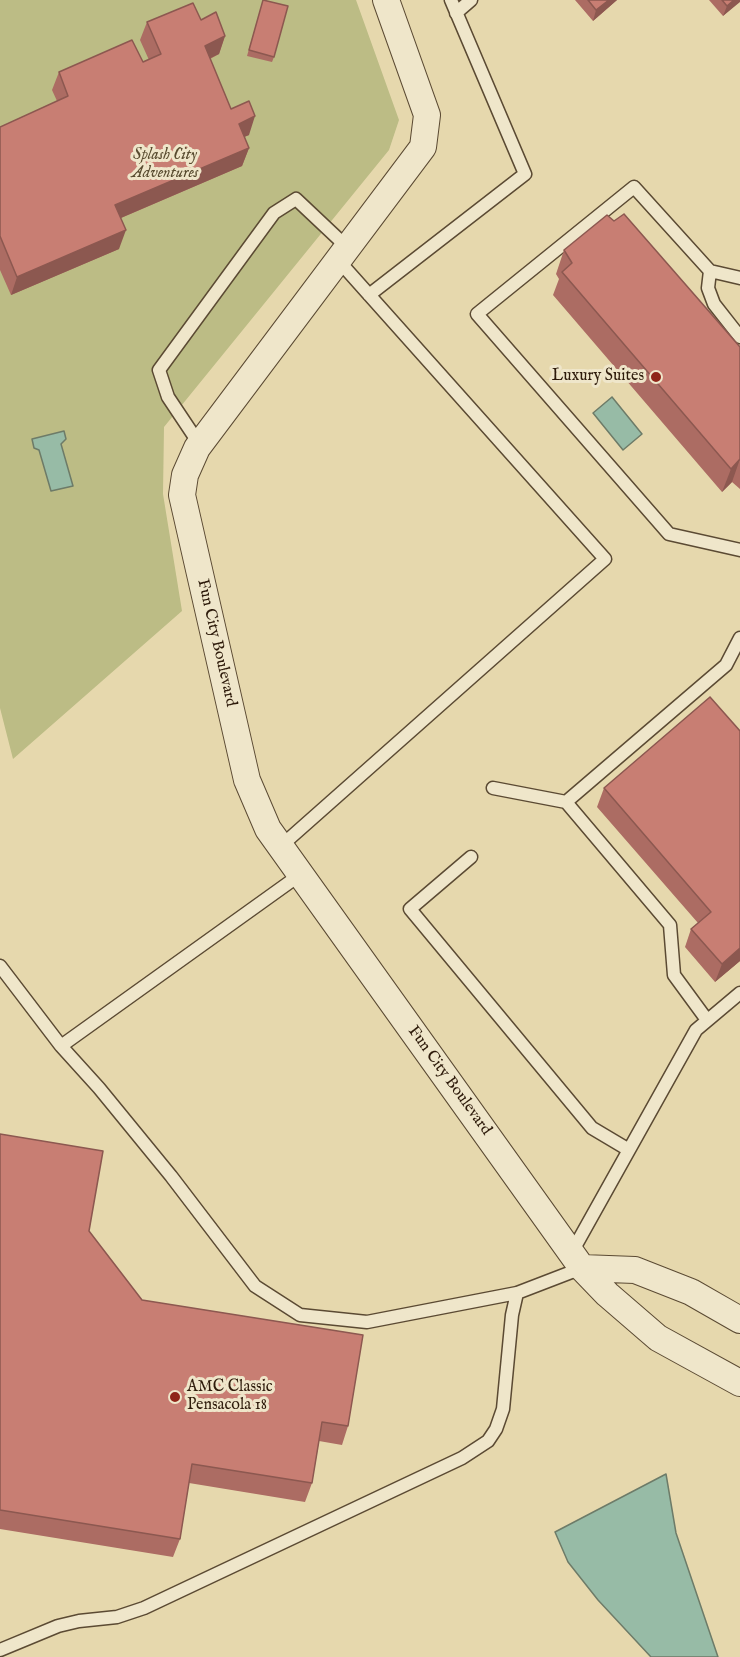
<!DOCTYPE html>
<html>
<head>
<meta charset="utf-8">
<style>
	body { margin:0 }
	canvas { display:block; background:#e6d8ad }
</style>
</head>
<body>
<canvas width="740" height="1657"></canvas>
<script>
const context = document.querySelector('canvas').getContext('2d');
context.lineJoin = 'round';
function fillPath(path, color) { context.fillStyle = color; context.fill(path, 'evenodd'); }
const shape = rows => new Path2D(rows.map(r => 'M' + r).join(''));
function trace(path, color, width, dash) { context.strokeStyle = color; context.lineWidth = width; context.lineCap = dash ? 'butt' : 'round'; context.setLineDash(dash || []); context.stroke(path); }
function drawText(font, color, halo, rows, align = 'center') {
  context.font = font + ' "IM FELL English",serif'; context.lineWidth = 6; context.setLineDash([]); context.textBaseline = 'middle'; context.strokeStyle = halo; context.fillStyle = color; for (const [text, x, y, turn = 0] of rows) {
    context.save(); context.translate(x, y); context.rotate((+turn || 0) * Math.PI / 180); context.textAlign = isNaN(turn) ? turn : align; if (halo) context.strokeText(text, 0, 0); context.fillText(text, 0, 0); context.restore();
  }
}
const green = shape([
	[0,0,356,0,399,120,389,150,164,427,163,494,182,611,13,759,0,708]
]);
const water = shape([
	[612,397,642,434,623,450,593,413,612,397],
	[64,431,66,439,61,444,73,486,51,491,39,450,34,448,32,439,64,431],
	[666,1474,676,1533,718,1657,651,1657,598,1600,568,1562,555,1532,666,1474]
]);
const service = shape([
	[456,13,471,0],
	[710,271,708,288,714,304,740,337],
	[740,278,710,271,634,187,477,314,669,534,740,550],
	[369,295,525,174,451,0],
	[200,445,168,397,159,370,274,213,296,199,348,248],
	[493,788,566,802,726,665,740,638],
	[566,802,670,925,674,975,707,1020],
	[281,846,605,559,338,260],
	[471,857,410,909,592,1128,629,1150],
	[0,966,61,1046,301,874],
	[61,1046,99,1088,171,1176,255,1286,300,1315,367,1322,517,1293],
	[572,1252,696,1030,740,993],
	[0,1650,58,1626,79,1621,117,1617,144,1608,462,1458,488,1441,496,1429,503,1409,512,1315,517,1293,582,1268]
]);
const minor = shape([
	[386,0,427,115,423,147,197,448,185,475,182,495,247,780,268,829,582,1268,607,1294,658,1338,740,1383],
	[582,1268,635,1270,691,1292,740,1320]
]);
const wall = shape([
	[263,0,274,57,272,62,247,56],
	[575,0,617,0,593,21],
	[709,0,740,0,723,16],
	[201,20,225,36,219,54,210,59,231,109,249,135,244,137,249,148,242,166,121,218,119,249,11,295,0,270,0,127,57,101,52,90,59,72,143,62,149,60,140,40,147,22],
	[564,250,740,347,740,489,732,482,722,492,553,295,559,279,556,274],
	[710,697,740,961,715,982,685,947,691,929,698,923,597,807,604,788],
	[0,1134,89,1231,142,1300,348,1426,342,1445,319,1441,312,1483,305,1502,189,1483,180,1539,173,1557,0,1529]
]);
const shadedWall = shape([
	[609,0,617,0,593,21,596,10],
	[734,0,740,0,740,2,723,16,727,6],
	[225,36,219,54,198,64,205,46],
	[255,116,249,135,232,142,239,124],
	[249,148,242,166,109,223,115,205],
	[126,230,119,249,11,295,17,277],
	[740,459,732,482,722,492,731,469],
	[740,948,740,961,715,982,722,964]
]);
const building = shape([
	[263,0,288,6,274,57,249,50,263,0],
	[588,0,609,0,596,10,588,0],
	[722,0,734,0,727,6,722,0],
	[193,3,201,20,216,12,225,36,205,46,231,109,249,101,255,116,239,124,249,148,115,205,126,230,17,277,0,236,0,127,68,96,59,72,132,40,143,62,161,54,147,22,193,3],
	[624,214,740,347,740,459,731,469,562,272,572,263,564,250,607,215,614,221,624,214],
	[710,697,740,731,740,948,722,964,691,929,711,912,604,788,710,697],
	[0,1134,103,1151,89,1231,142,1300,363,1335,348,1426,322,1422,312,1483,192,1464,180,1539,0,1510,0,1134]
]);
const markers = [
	[656,377,6,"#8f2418"],
	[175,1397,6,"#8f2418"]
];
const parkNames = [
	["Splash City",165,156],
	["Adventures",165,174]
];
const poiNames = [
	["Luxury Suites",644,377],
	["AMC Classic",187,1388,"left"],
	["Pensacola 18",187,1406,"left"]
];
const streetNames = [
	["Fun City Boulevard",216,643,77],
	["Fun City Boulevard",449,1081,54]
];
fillPath(green, '#bcbc85');
fillPath(water, '#97bba6');
trace(water, '#6d7b68', 1.5);
trace(service, '#5b4a33', 15);
trace(minor, '#5b4a33', 28);
trace(service, '#efe6ca', 12);
trace(minor, '#efe6ca', 26);
fillPath(wall, '#ac6c63');
fillPath(shadedWall, '#8c5850');
fillPath(building, '#c87e73');
trace(building, '#8c5850', 1.5);
for (const [x, y, r, color] of markers) { const dot = new Path2D(); dot.arc(x, y, r, 0, 2 * Math.PI); context.fillStyle = color; context.fill(dot); trace(dot, '#efe6ca', 2); }
drawText('italic 16px', '#584b2f', '#efe6ca', parkNames);
drawText('16px', '#2d1a0a', '#efe6ca', poiNames, 'right');
drawText('16px', '#2d1a0a', '#efe6ca', streetNames);
</script>
</body>
</html>
